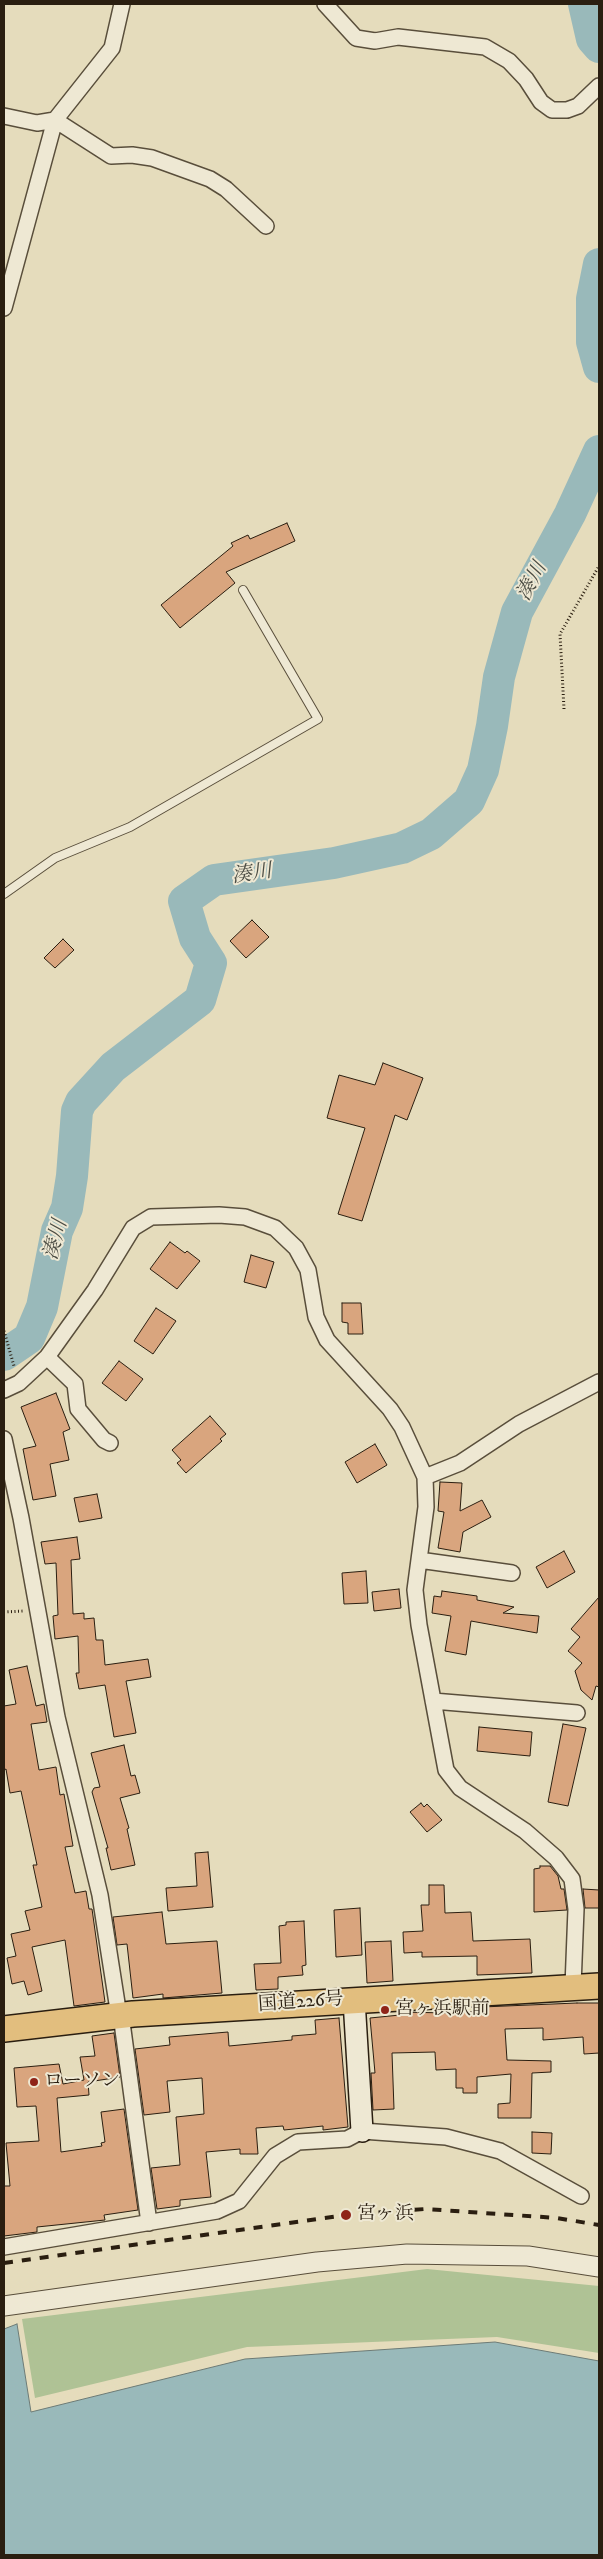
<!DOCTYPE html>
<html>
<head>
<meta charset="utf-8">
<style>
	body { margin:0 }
	#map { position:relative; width:603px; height:2559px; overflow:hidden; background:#e5dcbc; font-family:"IM FELL DW Pica",serif }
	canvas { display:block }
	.frame { position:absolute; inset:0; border:5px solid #2a1e10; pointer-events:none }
</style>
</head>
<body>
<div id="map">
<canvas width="603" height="2559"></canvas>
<div class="frame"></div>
</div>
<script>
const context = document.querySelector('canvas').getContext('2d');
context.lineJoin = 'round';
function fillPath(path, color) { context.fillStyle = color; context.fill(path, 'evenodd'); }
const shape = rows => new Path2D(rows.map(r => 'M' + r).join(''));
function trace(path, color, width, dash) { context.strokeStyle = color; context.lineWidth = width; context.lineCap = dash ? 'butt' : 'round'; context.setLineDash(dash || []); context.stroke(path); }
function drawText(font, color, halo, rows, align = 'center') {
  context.font = font + ' "IM FELL DW Pica","Noto Serif JP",serif'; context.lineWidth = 4; context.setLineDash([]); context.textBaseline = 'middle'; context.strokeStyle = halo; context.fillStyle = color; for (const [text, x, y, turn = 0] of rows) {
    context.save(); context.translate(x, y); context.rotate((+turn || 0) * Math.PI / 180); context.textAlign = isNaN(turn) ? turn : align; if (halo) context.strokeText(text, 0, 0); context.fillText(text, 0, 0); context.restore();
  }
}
const green = shape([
	[427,2269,599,2286,599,2353,497,2337,247,2347,35,2398,22,2319]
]);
const water = shape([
	[17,2324,31,2412,245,2359,495,2342,599,2361,599,2555,4,2555,4,2329,17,2324]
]);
const river = shape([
	[584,4,592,39,599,47],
	[599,264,592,299,592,342,599,367],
	[4,1355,29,1338,42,1307,57,1231,67,1208,72,1176,77,1111,81,1102,113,1067,200,1000,211,963,195,938,184,901,214,880,334,863,402,848,431,834,469,801,483,770,492,726,499,677,517,612,570,514,599,451]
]);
const building = shape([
	[287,523,295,541,226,572,235,583,180,628,161,605,233,546,231,543,248,535,250,539,287,523],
	[252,920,269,937,246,958,230,941,252,920],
	[63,939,74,950,55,968,44,958,63,939],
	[383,1063,423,1078,407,1120,395,1115,362,1221,338,1214,365,1128,327,1118,339,1075,375,1085,383,1063],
	[170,1242,185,1253,187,1251,200,1261,177,1289,150,1269,170,1242],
	[251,1255,274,1262,266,1288,244,1282,251,1255],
	[342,1303,361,1303,363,1334,348,1334,348,1323,342,1322,342,1303],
	[156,1308,176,1321,153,1354,134,1341,156,1308],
	[119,1361,143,1379,126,1401,102,1383,119,1361],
	[56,1393,70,1429,63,1432,69,1460,50,1464,56,1496,33,1500,23,1449,36,1446,21,1407,56,1393],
	[210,1416,226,1434,220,1439,222,1441,186,1473,177,1463,181,1460,172,1450,210,1416],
	[375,1444,387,1465,357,1483,345,1462,375,1444],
	[440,1482,462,1483,460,1511,482,1500,491,1517,463,1532,460,1552,438,1548,444,1512,438,1511,440,1482],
	[97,1494,102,1518,79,1522,74,1498,97,1494],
	[77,1537,80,1559,71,1560,73,1614,84,1613,84,1619,94,1618,96,1640,103,1640,105,1665,148,1659,151,1677,126,1681,136,1733,114,1737,105,1685,79,1689,76,1673,79,1673,78,1636,55,1639,53,1616,58,1615,56,1563,45,1564,41,1542,77,1537],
	[564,1551,575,1572,547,1588,536,1567,564,1551],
	[366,1571,368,1603,344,1604,342,1573,366,1571],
	[399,1589,401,1608,374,1611,372,1592,399,1589],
	[442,1591,477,1596,477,1600,514,1607,503,1613,539,1616,537,1633,471,1621,466,1655,445,1651,451,1616,432,1613,434,1596,441,1597,442,1591],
	[599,1597,599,1687,596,1686,592,1700,581,1690,575,1671,582,1663,568,1651,580,1637,571,1629,599,1597],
	[27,1666,36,1706,44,1704,47,1722,31,1724,39,1770,56,1767,60,1795,64,1794,73,1846,65,1847,75,1893,86,1891,89,1909,92,1909,105,2002,74,2006,65,1940,32,1947,42,1991,28,1995,24,1981,12,1984,7,1958,16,1956,11,1934,30,1930,25,1911,42,1907,33,1865,37,1865,21,1791,10,1793,6,1769,4,1770,4,1706,16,1704,9,1670,27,1666],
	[563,1724,586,1728,568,1806,548,1802,563,1724],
	[479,1727,532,1732,530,1756,477,1751,479,1727],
	[124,1745,131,1776,135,1775,140,1793,120,1798,129,1828,127,1829,135,1865,111,1870,106,1848,108,1848,92,1792,94,1788,100,1787,91,1753,124,1745],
	[421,1803,424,1807,427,1804,442,1820,427,1832,410,1812,421,1803],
	[208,1852,213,1907,168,1911,166,1888,197,1886,195,1853,208,1852],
	[540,1866,550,1866,558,1876,561,1889,564,1889,567,1910,534,1912,534,1869,540,1868,540,1866],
	[429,1885,444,1885,445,1913,471,1912,473,1941,530,1939,532,1973,477,1975,477,1956,422,1957,422,1952,404,1953,403,1932,423,1931,421,1905,429,1905,429,1885],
	[583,1889,599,1890,599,1908,585,1908,583,1889],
	[360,1908,362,1955,336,1957,334,1910,360,1908],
	[162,1912,166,1944,217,1941,222,1993,163,1998,163,1994,133,1998,127,1944,117,1945,113,1917,162,1912],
	[304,1921,306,1965,302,1966,303,1975,278,1977,278,1989,256,1990,254,1964,281,1963,279,1926,286,1925,286,1922,304,1921],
	[391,1941,393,1981,367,1983,365,1942,391,1941],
	[577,2003,599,2003,599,2053,584,2054,583,2037,543,2040,543,2028,505,2029,507,2060,551,2061,551,2072,532,2073,531,2118,498,2118,498,2104,510,2103,511,2074,477,2077,477,2093,463,2093,463,2088,456,2088,456,2069,436,2070,435,2052,392,2053,394,2109,373,2110,371,2073,375,2073,370,2018,400,2015,400,2012,448,2013,482,2011,482,2007,577,2003],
	[339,2018,348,2127,323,2130,323,2126,284,2130,283,2126,256,2128,258,2154,240,2154,240,2149,206,2152,211,2197,180,2200,180,2206,157,2209,151,2168,180,2165,176,2117,204,2114,202,2078,167,2081,170,2112,144,2115,135,2049,170,2045,169,2037,228,2032,229,2046,292,2040,292,2036,316,2034,315,2020,339,2018],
	[114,2033,120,2077,88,2082,89,2095,57,2098,61,2152,102,2146,101,2143,105,2142,101,2112,124,2109,138,2210,104,2215,105,2220,37,2227,37,2232,4,2236,4,2186,10,2186,6,2143,39,2141,36,2106,17,2107,14,2068,59,2064,63,2084,84,2080,80,2057,95,2056,92,2036,114,2033],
	[532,2132,552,2133,551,2154,532,2153,532,2132]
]);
const path = shape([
	[564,709,560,634,599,566],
	[4,1331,14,1366],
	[4,1612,24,1611]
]);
const service = shape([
	[4,894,55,858,130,827,318,719,243,590]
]);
const minor = shape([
	[325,4,356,38,375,41,398,37,485,47,509,61,526,79,541,102,552,110,567,110,578,106,599,86],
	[4,116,37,123,55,120,111,156,132,155,152,158,210,179,226,189,266,226],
	[4,308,55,120,112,48,122,4],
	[47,1357,75,1384,78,1409,104,1440,110,1443],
	[4,1390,19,1383,47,1357,95,1290,133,1228,151,1217,219,1215,245,1217,275,1228,296,1248,308,1270,316,1317,327,1340,390,1409,402,1427,425,1477,426,1507,415,1590,419,1625,446,1770,460,1788,525,1831,556,1858,572,1879,576,1909,573,1986],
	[4,1439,21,1518,57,1717,100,1895,119,2016],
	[425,1477,460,1463,519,1424,599,1382],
	[419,1560,512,1573],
	[433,1701,577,1713],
	[121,2015,149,2223],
	[4,2247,217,2211,239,2201,275,2156,298,2142,347,2139,362,2131,446,2137,500,2151,581,2196]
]);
const tertiary = shape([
	[4,2306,317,2262,407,2254,528,2256,599,2267]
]);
const secondary = shape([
	[354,2000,362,2131]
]);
const trunk = shape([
	[4,2029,133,2014,599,1986]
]);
const rail = shape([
	[4,2263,346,2215,425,2209,557,2218,599,2225]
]);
const markers = [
	[385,2010,5,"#8f2418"],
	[34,2082,5,"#8f2418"],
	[346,2215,6,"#8f2418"]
];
const streetNames = [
	["国道226号",301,2003,-4]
];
const poiNames = [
	["宮ヶ浜駅前",395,2010],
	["ローソン",44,2082],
	["宮ヶ浜",357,2215]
];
const waterNames = [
	["湊川",533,582,-62],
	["湊川",252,875,-8],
	["湊川",57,1240,-75]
];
fillPath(green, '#afc295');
fillPath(water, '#99b9ba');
trace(water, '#6d7b76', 1);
trace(river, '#99b9ba', 32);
fillPath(building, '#d9a57e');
trace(building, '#2a1e10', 1);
trace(service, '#594e3b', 10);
trace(minor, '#594e3b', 18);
trace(tertiary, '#594e3b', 21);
trace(secondary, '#2a1e10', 24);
trace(trunk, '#2a1e10', 28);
trace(path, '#2a1e10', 3, [1, 2.5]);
trace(service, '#eee8d3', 8);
trace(minor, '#eee8d3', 15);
trace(tertiary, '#eee8d3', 19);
trace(secondary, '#eee8d3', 21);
trace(trunk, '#e2be7e', 25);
trace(rail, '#2a1e10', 4, [9, 9]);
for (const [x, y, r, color] of markers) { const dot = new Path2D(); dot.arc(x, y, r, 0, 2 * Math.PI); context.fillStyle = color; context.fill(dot); trace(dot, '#eee8d3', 2); }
drawText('19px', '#2a1e10', '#eee8d3', streetNames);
drawText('19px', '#2a1e10', '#eee8d3', poiNames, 'left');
drawText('italic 20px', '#4b4c43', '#eee8d3', waterNames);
</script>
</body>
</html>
